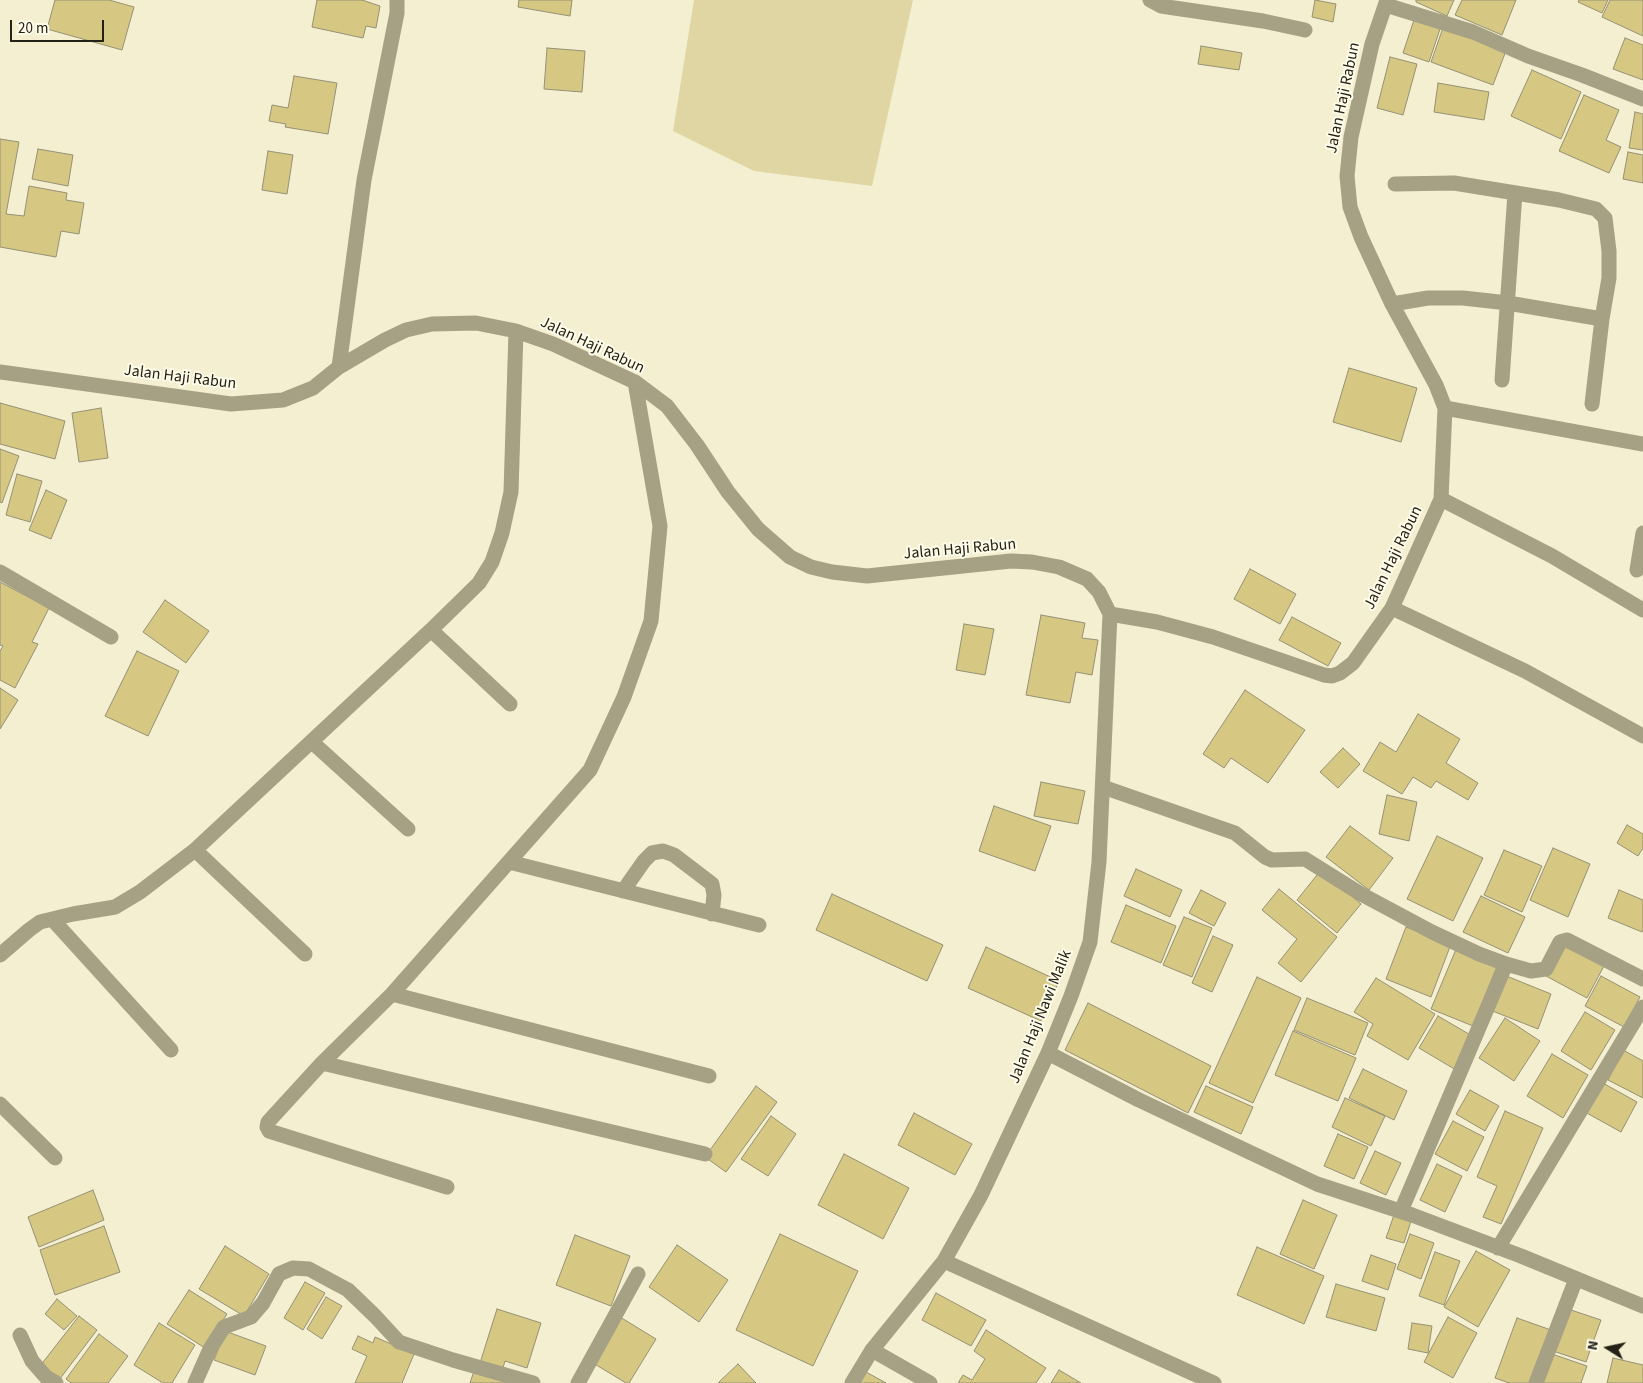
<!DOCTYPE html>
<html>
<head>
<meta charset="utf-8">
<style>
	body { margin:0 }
	#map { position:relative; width:1643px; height:1383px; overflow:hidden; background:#f4efd1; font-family:"Source Sans 3",sans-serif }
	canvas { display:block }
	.north { position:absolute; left:1583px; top:1323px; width:50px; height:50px; -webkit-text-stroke:4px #fffcea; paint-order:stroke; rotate:280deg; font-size:14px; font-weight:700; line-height:20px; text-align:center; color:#242217 }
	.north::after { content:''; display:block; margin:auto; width:18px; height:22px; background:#242217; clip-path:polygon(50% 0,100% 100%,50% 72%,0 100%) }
	.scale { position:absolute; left:10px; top:20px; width:94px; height:22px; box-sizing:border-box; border:2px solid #242217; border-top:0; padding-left:6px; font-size:15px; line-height:18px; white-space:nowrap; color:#242217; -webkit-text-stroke:4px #fffcea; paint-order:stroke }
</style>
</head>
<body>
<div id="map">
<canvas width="1643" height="1383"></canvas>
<div class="north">N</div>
<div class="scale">20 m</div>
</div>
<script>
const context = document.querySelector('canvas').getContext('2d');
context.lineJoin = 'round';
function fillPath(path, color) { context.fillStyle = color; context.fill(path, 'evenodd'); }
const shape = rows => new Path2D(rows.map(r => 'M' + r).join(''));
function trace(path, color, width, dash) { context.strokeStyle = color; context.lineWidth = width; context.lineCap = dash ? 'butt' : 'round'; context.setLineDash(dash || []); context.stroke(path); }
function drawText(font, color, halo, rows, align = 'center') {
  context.font = font + ' "Source Sans 3",sans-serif'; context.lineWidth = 4; context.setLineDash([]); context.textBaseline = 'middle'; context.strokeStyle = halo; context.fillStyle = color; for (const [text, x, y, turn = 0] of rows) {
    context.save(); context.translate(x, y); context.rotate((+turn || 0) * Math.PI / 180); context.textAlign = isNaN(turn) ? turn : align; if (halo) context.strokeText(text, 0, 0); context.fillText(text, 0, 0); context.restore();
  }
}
const green = shape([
	[694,0,913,0,872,186,754,171,673,131]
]);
const building = shape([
	[55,0,109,0,134,7,122,50,47,29,55,0],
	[317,0,362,0,380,6,376,28,366,26,363,38,312,27,317,0],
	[519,0,572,0,570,16,518,7,519,0],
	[1315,0,1336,4,1333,22,1312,17,1315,0],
	[1416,0,1454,0,1447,16,1416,2,1416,0],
	[1462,0,1516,0,1502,35,1455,15,1462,0],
	[1579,0,1608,0,1602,13,1578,2,1579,0],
	[1610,0,1643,0,1643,36,1602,17,1610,0],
	[1415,17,1441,26,1429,62,1403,53,1415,17],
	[1444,25,1507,48,1493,85,1431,62,1444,25],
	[1625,38,1643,45,1643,80,1613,69,1625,38],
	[1201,46,1242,53,1239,70,1198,64,1201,46],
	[547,48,585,51,582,92,544,89,547,48],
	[1390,57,1417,64,1403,115,1377,108,1390,57],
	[1532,70,1581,92,1561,139,1511,116,1532,70],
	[294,76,337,83,328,134,285,127,286,124,269,121,272,105,288,108,294,76],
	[1438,83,1489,92,1484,120,1434,112,1438,83],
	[1584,95,1619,110,1606,140,1621,147,1609,173,1559,151,1584,95],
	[1635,112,1643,114,1643,150,1629,148,1635,112],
	[0,139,19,142,6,214,24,216,29,186,67,193,66,200,84,203,79,234,61,231,56,257,0,247,0,139],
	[38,149,73,155,68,186,32,179,38,149],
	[268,151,293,155,287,194,262,190,268,151],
	[1628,152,1643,155,1643,183,1623,179,1628,152],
	[1349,368,1417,388,1401,442,1333,422,1349,368],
	[0,403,65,421,55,459,0,444,0,403],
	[101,408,108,458,79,462,72,413,101,408],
	[0,449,19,456,2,503,0,502,0,449],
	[17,474,42,481,30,522,6,515,17,474],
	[46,490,67,500,51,539,29,530,46,490],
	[1250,569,1296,594,1280,624,1234,599,1250,569],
	[0,582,49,608,32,642,38,644,15,688,0,680,0,651,3,646,0,645,0,582],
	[165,600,209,631,186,663,143,632,165,600],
	[1041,615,1085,623,1082,638,1098,640,1092,675,1076,672,1070,703,1026,695,1041,615],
	[1292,617,1341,643,1328,666,1279,640,1292,617],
	[964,624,994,629,985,675,956,670,964,624],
	[137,651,179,671,148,736,105,716,137,651],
	[0,688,18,700,0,729,0,688],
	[1245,690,1305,730,1268,783,1231,758,1224,768,1203,754,1245,690],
	[1418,714,1460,739,1446,763,1478,783,1468,800,1436,781,1431,788,1413,777,1402,794,1363,771,1380,742,1396,752,1418,714],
	[1343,748,1360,764,1338,788,1320,772,1343,748],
	[1041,782,1085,791,1078,824,1034,816,1041,782],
	[1387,795,1417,802,1409,841,1379,834,1387,795],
	[994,806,1051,826,1035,871,979,851,994,806],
	[1627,825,1643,834,1643,848,1638,856,1617,843,1627,825],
	[1350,826,1393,858,1369,890,1326,857,1350,826],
	[1437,836,1483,858,1453,921,1407,899,1437,836],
	[1553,848,1590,864,1568,917,1530,900,1553,848],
	[1504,850,1542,866,1522,912,1484,895,1504,850],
	[1136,869,1182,890,1170,917,1124,896,1136,869],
	[1321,870,1361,904,1337,933,1297,900,1321,870],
	[1279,889,1337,937,1301,982,1278,963,1297,939,1262,910,1279,889],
	[1201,890,1226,903,1214,926,1189,913,1201,890],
	[1619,890,1643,900,1643,929,1642,932,1608,918,1619,890],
	[832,894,943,945,927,981,816,930,832,894],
	[1481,896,1525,917,1508,953,1463,932,1481,896],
	[1126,905,1176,926,1161,963,1111,942,1126,905],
	[1184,917,1212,928,1192,977,1163,965,1184,917],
	[1406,927,1451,944,1431,997,1386,979,1406,927],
	[1213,936,1233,945,1212,992,1192,983,1213,936],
	[1564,943,1605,964,1587,998,1546,976,1564,943],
	[986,947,1059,981,1041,1021,968,988,986,947],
	[1457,947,1498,964,1473,1026,1431,1009,1457,947],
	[1504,975,1551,994,1538,1029,1490,1010,1504,975],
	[1601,976,1640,997,1624,1027,1585,1006,1601,976],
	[1257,977,1301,998,1253,1103,1209,1083,1257,977],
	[1376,978,1435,1014,1408,1060,1367,1036,1373,1024,1354,1012,1376,978],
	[1307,998,1368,1023,1355,1055,1294,1030,1307,998],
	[1088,1003,1211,1066,1188,1113,1065,1050,1088,1003],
	[1585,1012,1615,1030,1591,1070,1561,1051,1585,1012],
	[1438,1016,1474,1037,1456,1070,1419,1048,1438,1016],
	[1505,1018,1540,1041,1514,1081,1479,1058,1505,1018],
	[1293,1031,1356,1058,1338,1101,1275,1075,1293,1031],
	[1623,1050,1643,1061,1643,1098,1608,1080,1623,1050],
	[1552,1054,1588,1075,1563,1118,1527,1096,1552,1054],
	[1363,1069,1407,1091,1394,1120,1349,1098,1363,1069],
	[1601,1082,1637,1102,1621,1132,1585,1112,1601,1082],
	[756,1086,777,1102,726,1172,705,1157,756,1086],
	[1206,1086,1253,1107,1241,1134,1194,1112,1206,1086],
	[1470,1090,1499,1106,1485,1131,1456,1114,1470,1090],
	[1345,1098,1385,1116,1371,1146,1332,1127,1345,1098],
	[1505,1111,1543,1128,1501,1224,1483,1217,1497,1186,1477,1177,1505,1111],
	[914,1113,972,1144,955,1175,898,1145,914,1113],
	[771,1116,796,1134,768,1176,741,1159,771,1116],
	[1453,1121,1484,1137,1467,1171,1435,1154,1453,1121],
	[1338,1134,1368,1147,1354,1179,1324,1166,1338,1134],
	[1375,1151,1401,1163,1386,1195,1360,1183,1375,1151],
	[844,1154,909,1188,883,1239,818,1205,844,1154],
	[1437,1164,1462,1176,1445,1212,1420,1200,1437,1164],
	[93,1190,104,1220,39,1247,28,1217,93,1190],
	[1303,1200,1337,1215,1314,1269,1280,1254,1303,1200],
	[1395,1212,1412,1218,1404,1243,1386,1238,1395,1212],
	[104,1226,120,1272,55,1295,40,1250,104,1226],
	[780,1234,858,1271,813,1366,736,1330,780,1234],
	[1410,1234,1434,1243,1421,1279,1397,1269,1410,1234],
	[575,1235,630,1256,611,1306,556,1285,575,1235],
	[677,1245,728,1280,699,1322,649,1287,677,1245],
	[225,1246,269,1274,244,1316,199,1289,225,1246],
	[1257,1247,1324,1276,1304,1324,1237,1295,1257,1247],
	[1476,1251,1510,1270,1478,1327,1444,1307,1476,1251],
	[1435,1252,1460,1261,1444,1305,1419,1296,1435,1252],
	[1371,1255,1396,1264,1388,1290,1362,1281,1371,1255],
	[305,1282,325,1293,303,1330,284,1318,305,1282],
	[1336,1284,1385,1298,1376,1331,1326,1317,1336,1284],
	[189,1290,227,1314,205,1348,167,1324,189,1290],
	[936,1293,986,1320,971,1346,922,1320,936,1293],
	[326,1297,342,1306,322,1339,307,1329,326,1297],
	[57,1299,77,1316,64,1330,45,1314,57,1299],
	[497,1309,541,1323,527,1368,505,1361,502,1371,480,1363,497,1309],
	[1568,1309,1601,1320,1586,1362,1553,1351,1568,1309],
	[79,1316,97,1330,59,1380,40,1366,79,1316],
	[620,1317,656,1339,629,1383,626,1383,593,1363,620,1317],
	[1448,1317,1477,1333,1453,1378,1424,1362,1448,1317],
	[1517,1318,1551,1330,1532,1383,1509,1383,1495,1378,1517,1318],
	[159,1323,195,1345,172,1383,163,1383,134,1365,159,1323],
	[1412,1323,1432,1326,1428,1353,1408,1349,1412,1323],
	[986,1330,1046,1368,1036,1383,958,1383,963,1375,972,1380,985,1359,974,1351,986,1330],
	[225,1331,266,1346,255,1375,214,1360,225,1331],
	[99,1334,128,1356,108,1383,71,1383,66,1379,99,1334],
	[358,1336,373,1343,375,1337,414,1354,402,1383,355,1383,367,1356,352,1349,358,1336],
	[1549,1353,1587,1366,1581,1383,1539,1383,1549,1353],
	[1613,1358,1643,1365,1643,1383,1607,1383,1613,1358],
	[738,1364,756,1383,718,1383,738,1364],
	[475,1368,517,1383,470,1383,475,1368],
	[1059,1370,1081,1383,1051,1383,1059,1370],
	[866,1372,886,1383,860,1383,866,1372]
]);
const lane = shape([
	[872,1350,930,1383]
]);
const street = shape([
	[1150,0,1161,6,1263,21,1305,30],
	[1386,5,1473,32,1528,56,1582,75,1643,99],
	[1392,304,1428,298,1463,298,1508,303,1602,319,1609,278,1609,251,1605,218,1596,209,1559,200,1454,183,1395,184],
	[339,367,364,180,397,13,397,0],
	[0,372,231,404,283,400,313,388,339,367,385,340,406,330,432,324,476,323,516,331,553,344,635,382,667,406,697,445,728,492,758,529,790,557,811,567,832,572,867,576,1011,561,1032,562,1059,567,1087,579,1099,592,1110,614,1157,622,1213,637,1324,675,1332,676,1340,673,1353,663,1392,608,1441,499,1445,408,1436,385,1392,304,1361,237,1350,207,1347,176,1351,137,1372,44,1387,0],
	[1502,380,1515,193],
	[1592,404,1602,319],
	[1445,408,1643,444],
	[1441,499,1552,556,1643,610],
	[1637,570,1643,533],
	[0,572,111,637],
	[1392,608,1525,671,1643,736],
	[431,630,510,704],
	[312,742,408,829],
	[1103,787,1235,833,1265,857,1272,860,1305,859,1361,894,1432,932,1479,954,1506,964,1531,971,1546,969,1560,942,1567,940,1643,979],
	[195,850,305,954],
	[509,862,759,925],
	[623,891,644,861,652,853,663,851,674,855,712,884,714,895,712,914],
	[52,919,171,1050],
	[0,955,29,930,40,922,73,914,115,907,140,892,195,850,431,630,479,583,492,562,502,533,511,492,516,331],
	[392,994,709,1076],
	[1048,1053,1139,1100,1317,1184,1412,1215,1521,1256,1643,1306],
	[322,1063,705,1154],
	[0,1104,55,1158],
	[447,1187,269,1131,267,1127,268,1122,322,1063,392,994,590,770,624,697,651,621,660,526,635,382],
	[1401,1211,1506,964],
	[1498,1248,1643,1007],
	[944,1261,1214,1383],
	[20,1335,32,1361,46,1377,56,1383],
	[195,1383,210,1349,224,1327,251,1317,263,1303,279,1274,293,1268,309,1269,348,1290,375,1316,399,1342,453,1360,533,1383],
	[578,1383,638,1274],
	[852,1383,872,1350,944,1261,981,1195,1048,1053,1071,996,1090,942,1099,862,1110,614],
	[1536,1383,1576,1279]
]);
const streetNames = [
	["Jalan Haji Rabun",1344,98,-78],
	["Jalan Haji Rabun",592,346,25],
	["Jalan Haji Rabun",180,378,7],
	["Jalan Haji Rabun",960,550,-5],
	["Jalan Haji Rabun",1394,558,-64],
	["Jalan Haji Nawi Malik",1041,1017,-68]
];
fillPath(green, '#e0d6a3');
fillPath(building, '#d6c883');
trace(building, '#959075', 1);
trace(lane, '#a6a184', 15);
trace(street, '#a6a184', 15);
drawText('16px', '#242217', '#fffcea', streetNames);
</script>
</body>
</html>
